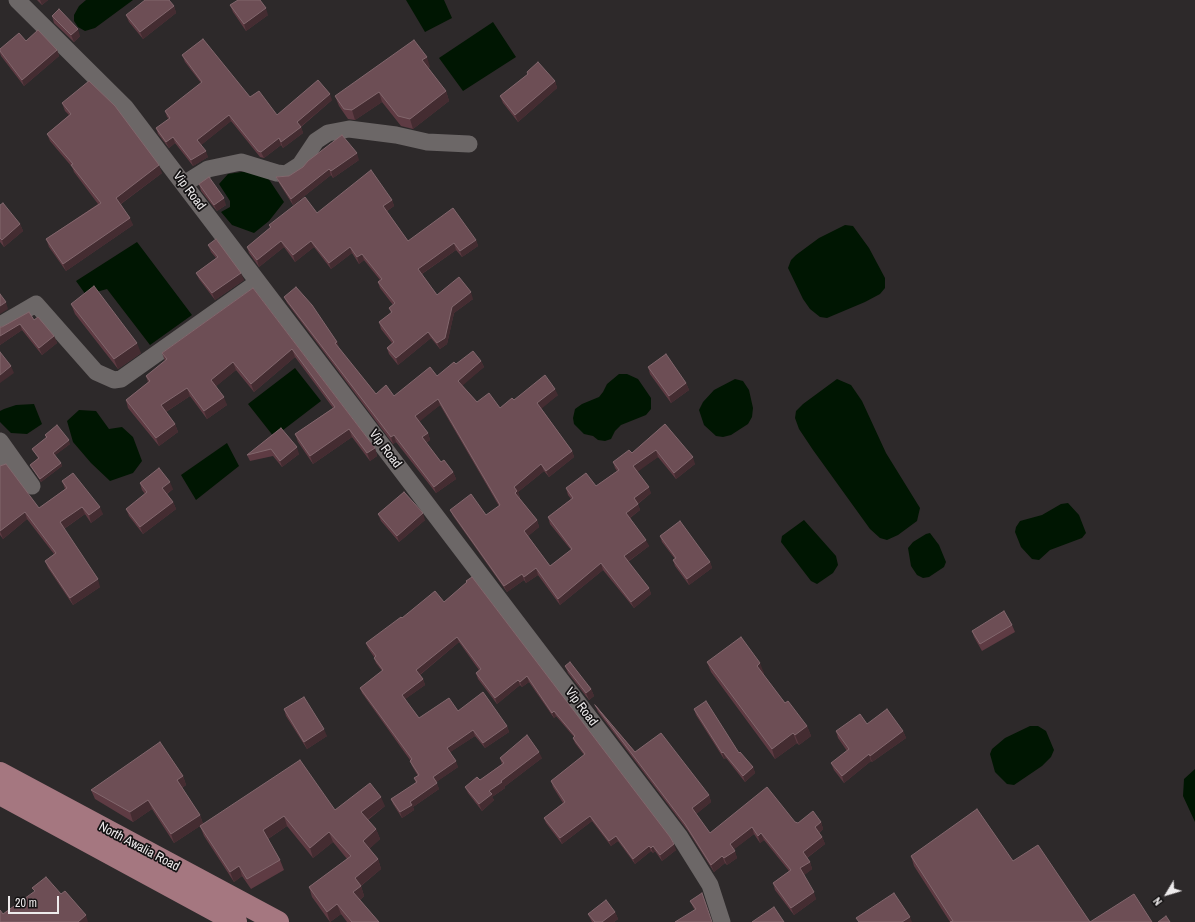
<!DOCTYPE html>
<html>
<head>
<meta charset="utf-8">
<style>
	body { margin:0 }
	#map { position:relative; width:1195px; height:922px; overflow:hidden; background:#2d292a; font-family:"Archivo Narrow",sans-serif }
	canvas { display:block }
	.north { position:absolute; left:1147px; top:874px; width:40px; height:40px; -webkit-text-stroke:3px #141213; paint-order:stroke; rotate:232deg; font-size:11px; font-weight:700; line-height:16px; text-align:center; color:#eeebec }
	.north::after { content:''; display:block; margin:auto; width:14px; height:18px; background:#eeebec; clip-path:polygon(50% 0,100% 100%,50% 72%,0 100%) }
	.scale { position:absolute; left:8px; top:896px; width:51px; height:18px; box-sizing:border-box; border:2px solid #eeebec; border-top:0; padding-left:5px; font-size:12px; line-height:14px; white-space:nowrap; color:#eeebec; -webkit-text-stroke:3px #141213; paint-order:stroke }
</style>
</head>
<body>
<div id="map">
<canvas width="1195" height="922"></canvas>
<div class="north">N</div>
<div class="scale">20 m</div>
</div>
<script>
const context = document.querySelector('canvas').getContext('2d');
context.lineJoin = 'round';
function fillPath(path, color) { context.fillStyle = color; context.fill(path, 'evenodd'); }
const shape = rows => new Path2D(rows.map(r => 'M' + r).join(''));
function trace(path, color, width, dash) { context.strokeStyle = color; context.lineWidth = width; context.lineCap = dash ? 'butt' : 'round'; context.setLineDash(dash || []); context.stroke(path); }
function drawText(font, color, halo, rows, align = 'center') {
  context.font = font + ' "Archivo Narrow",sans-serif'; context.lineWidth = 3.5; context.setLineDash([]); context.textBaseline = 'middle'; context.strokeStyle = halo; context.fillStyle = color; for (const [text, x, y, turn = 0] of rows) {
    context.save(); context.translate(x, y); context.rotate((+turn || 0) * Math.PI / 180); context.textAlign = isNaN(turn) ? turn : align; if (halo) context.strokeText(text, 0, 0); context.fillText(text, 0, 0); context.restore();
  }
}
const water = shape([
	[86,0,133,0,95,28,85,31,78,27,74,21,74,15,79,6],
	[406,0,444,0,452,18,425,32],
	[493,22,516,57,463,91,439,58],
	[248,171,268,178,284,202,269,221,254,233,232,225,221,212,230,207,230,201,219,184,228,174],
	[845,225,853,226,869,248,885,278,885,288,880,294,865,302,827,318,820,317,810,309,803,299,788,268,791,260,796,255,819,238],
	[137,242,192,315,150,345,107,289,86,295,76,281],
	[295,368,321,401,274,437,248,404],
	[619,374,627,374,638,379,651,398,651,409,646,415,621,425,615,431,611,439,605,441,598,440,593,436,584,434,574,424,573,418,575,409,582,404,599,397,603,392,607,384],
	[735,379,743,381,749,390,753,408,752,417,748,424,731,435,723,437,716,436,704,425,699,410,703,402,714,390],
	[837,379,851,385,862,401,886,453,920,508,917,521,898,535,887,540,880,538,870,529,813,450,799,429,795,418,796,411,803,404],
	[34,404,42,424,27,434,11,433,0,422,0,411,4,409,16,405],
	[79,410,96,411,109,429,122,427,133,437,142,461,133,473,110,481,91,463,73,442,67,421],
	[227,443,239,466,196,500,181,475],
	[1068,503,1079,515,1086,533,1082,538,1050,550,1039,560,1032,559,1021,547,1015,532,1016,527,1020,521,1042,515,1061,504],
	[804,520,836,556,838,565,833,573,817,584,811,581,781,542,782,536],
	[930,533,939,545,946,562,944,567,929,577,923,578,917,575,911,566,908,548,913,542,926,534],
	[1030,726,1038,726,1046,731,1054,750,1051,757,1042,766,1014,785,1007,784,995,772,990,754,992,749,1005,738],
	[1195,769,1195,822,1183,796,1184,779]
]);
const minor = shape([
	[17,0,125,107,680,837,710,885,722,922],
	[184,184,208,169,241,162,277,173,286,174,300,165,316,141,328,133,349,129,396,135,427,142,469,144],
	[0,325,36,304,96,372,114,380,121,379,258,282],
	[0,441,32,486],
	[0,465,12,458]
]);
const primary = shape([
	[0,773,278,922],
	[0,794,236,922]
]);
const wall = shape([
	[37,0,48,0,42,5],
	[230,5,268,15,246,31,233,12],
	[174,6,176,13,143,39,129,22,126,15],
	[52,16,80,36,74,42,54,23],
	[26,41,57,50,59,56,24,86,1,56,0,53,0,49],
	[182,55,277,115,332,100,301,127,303,133,283,148,281,145,264,158,260,157,231,121,201,145,208,157,193,166,175,143,169,148,158,134,156,128,169,119,167,117,165,111,201,83,185,62],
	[430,67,428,68,446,91,449,101,413,129,401,126,382,102,355,120,348,119,339,106,335,96],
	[527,72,555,81,557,88,518,122,503,103,500,96,527,75],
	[62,103,162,173,121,204,133,225,66,271,49,247,46,239,98,204,74,172,72,167,50,141,47,134,69,115,65,111],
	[359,160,333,178,331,175,293,205,279,183,276,177,289,176],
	[199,184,226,205,217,211,201,191],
	[392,200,394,206,387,211,408,241,476,240,478,246,462,257,456,250,422,274,437,295,473,299,454,313,447,344,440,349,431,338,398,365,389,354,387,348,392,343,381,329,379,322,391,313,389,308,393,305,380,288,378,282,380,280,364,260,359,264,352,253,331,269,314,247,295,262,284,247,259,267,249,253,247,247,270,228,269,225,317,213],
	[0,205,20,224,23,231,4,247,0,242],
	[208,245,244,280,215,300,199,279,196,273,216,258,211,252],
	[253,288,375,448,377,456,370,461,352,437,313,464,298,442,295,434,333,408,295,357,254,392,236,370,216,386,227,405,207,419,190,396,166,412,175,424,178,432,159,446,128,408,126,400,148,382,146,376,165,361,162,353],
	[284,297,337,342,339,348,339,349,376,394,394,396,437,376,456,364,481,361,484,367,462,385,477,402,500,408,514,400,558,395,541,408,572,451,574,457,549,477,544,471,518,492,520,498,519,498,537,520,539,527,528,536,550,566,571,550,550,524,548,517,571,499,568,495,566,488,596,486,617,471,615,468,613,462,632,453,665,424,695,464,676,479,658,457,637,471,651,493,638,504,640,510,630,518,649,546,628,562,649,588,651,594,634,608,603,570,560,605,538,575,526,583,524,580,507,592,453,516,450,510,486,515,499,506,440,405,419,421,428,433,430,440,426,443,441,462,453,472,456,479,436,493,396,442,393,444,287,303],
	[71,304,141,353,118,369,75,314],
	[34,320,54,336,57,343,42,355,22,330,0,345,0,327],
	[648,367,686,383,689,390,671,403,650,374],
	[281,428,299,454,282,467,273,456,250,461,247,455],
	[45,435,70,444,55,455,61,463,62,466,41,482,32,468,30,465,38,458,32,449,46,438],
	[0,466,39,508,65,489,62,481,103,514,91,523,85,514,64,529,100,587,73,605,48,568,45,561,54,554,27,519,3,539,0,535],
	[140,483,173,489,167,494,173,502,176,509,143,534,129,516,126,509,145,494,142,490],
	[378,514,425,520,399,542,381,521],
	[660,536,710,562,712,568,689,585,675,566,673,560,675,559,662,542],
	[466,581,676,850,662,861,655,851,653,853,651,851,635,864,618,841,611,846,592,821,562,844,546,823,544,818,563,803,553,787,551,781,584,755,575,743,573,738,574,737,556,716,554,718,529,682,522,687,520,685,497,704,478,679,476,673,479,670,459,642,420,675,423,679,425,685,405,699,419,718,458,711,507,726,509,732,485,748,475,736,450,752,458,767,436,782,439,789,413,807,414,810,402,818,393,804,391,799,416,783,414,778,418,776,412,766,410,761,410,760,362,693,360,688,382,671,376,663,374,658,374,657,368,648,366,643,402,618,444,602,467,583],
	[1012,625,1015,632,982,651,974,637,972,631],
	[707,662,764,673,763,674,785,703,807,726,811,736,799,745,797,743,775,759,711,672],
	[565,666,591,689,594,696,589,700,568,673],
	[595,705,635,752,709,795,711,802,696,814,710,833,795,822,798,823,821,822,823,829,819,833,822,837,825,844,807,858,810,862,812,869,804,875,816,899,794,915,775,890,773,883,789,871,764,840,760,843,754,834,734,849,737,858,727,865,725,863,714,872,688,831,598,712],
	[284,709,327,736,307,749,286,716],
	[694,709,753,767,755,773,745,782,726,758,724,759,696,715],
	[867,724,903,731,906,738,872,762,871,761,844,783,834,770,831,763,847,751,838,738,836,731],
	[500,758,542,758,504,787,505,788,492,797,494,800,482,811,468,793,465,787,480,780,502,764],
	[183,776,186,785,182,788,200,815,203,824,174,843,152,809,133,822,95,799,91,790],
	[385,806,368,820,376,829,380,839,369,849,378,859,381,869,361,886,364,896,360,900,379,922,347,922,341,914,330,922,312,897,309,887,347,859,333,842,313,858,287,826,268,839,280,860,284,870,251,889,242,876,234,882,204,836,200,826,335,810],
	[911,856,1013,861,1090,922,950,922,914,866],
	[690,901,712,922,694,909],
	[615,912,618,919,614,922,592,922,588,914]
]);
const shadedWall = shape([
	[40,0,48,0,42,5],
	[174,6,176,13,143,39,140,32],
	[266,8,268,15,246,31,244,24],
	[78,29,80,36,74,42,71,35],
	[57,50,59,56,24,86,22,80],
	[427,57,430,67,426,70,422,60],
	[555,81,557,88,518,122,515,115],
	[446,91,449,101,413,129,410,119],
	[379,92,382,102,355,120,352,110],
	[330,94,332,100,299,128,297,122],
	[229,115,231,121,200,146,197,140],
	[301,127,303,133,283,148,281,142],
	[173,137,175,143,169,148,166,142],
	[279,138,281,145,264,158,261,152],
	[206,151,208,157,193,166,191,160],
	[357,153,359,160,333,178,331,171],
	[159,165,162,173,119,205,116,198],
	[329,169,331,175,293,205,291,199],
	[224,198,226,205,217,211,214,205],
	[392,200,394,206,385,212,383,206],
	[130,218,133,225,66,271,63,264],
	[20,224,23,231,4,247,2,240],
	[476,240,478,246,462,257,460,251],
	[281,241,284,247,259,267,257,260],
	[311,241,314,247,295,262,293,255],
	[454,243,456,250,420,275,418,269],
	[350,247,352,253,331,269,329,263],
	[362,254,364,260,359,264,357,257],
	[241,273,244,280,215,300,212,293],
	[471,292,473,299,454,313,447,344,440,349,437,343,452,307],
	[6,302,8,309,0,314,0,306],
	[20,324,22,330,0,345,0,336],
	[428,332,431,338,398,365,396,358],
	[54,336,57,343,42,355,39,348],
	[337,342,339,348,337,350,335,343],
	[137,343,141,353,118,369,114,359],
	[292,349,295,357,254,392,251,384],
	[481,361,484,367,461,387,458,381],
	[233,362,236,370,214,388,211,380],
	[11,366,14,373,0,383,0,375],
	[686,383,689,390,671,403,669,396],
	[187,388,190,396,164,413,161,405],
	[555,389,558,395,540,410,537,403],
	[224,397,227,405,207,419,204,411],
	[438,399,440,405,418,423,415,416],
	[175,424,178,432,159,446,156,438],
	[349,429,352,437,313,464,310,456],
	[428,433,430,440,424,444,422,437],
	[394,435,396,442,393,444,391,437],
	[69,440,70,444,54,456,53,453],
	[297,447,299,454,282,467,280,461],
	[375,448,377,456,370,461,367,453],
	[656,450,658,457,636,473,633,466],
	[572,451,574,457,549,477,546,471],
	[693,457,695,464,676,479,674,473],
	[61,463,62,466,41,482,40,479],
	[541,464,544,471,518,492,520,498,517,500,515,493,514,487],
	[453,472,456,479,436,493,434,487],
	[170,482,173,489,165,495,162,488],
	[649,487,651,493,636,505,634,498],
	[173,502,176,509,143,534,140,527],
	[638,504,640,510,628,519,626,513],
	[82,507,85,514,62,530,60,522],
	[100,507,103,514,91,523,89,515],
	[25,512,27,519,3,539,0,531],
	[423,513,425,520,399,542,397,536],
	[537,520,539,527,527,537,524,531],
	[646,540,649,546,626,563,624,556],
	[710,562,712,568,689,585,687,579],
	[601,563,603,570,560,605,558,599],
	[536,568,538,575,526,583,524,577],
	[522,574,524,580,507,592,504,586],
	[98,579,100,587,73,605,70,598],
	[649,588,651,594,634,608,631,602],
	[457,637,459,642,418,676,416,670],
	[760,663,764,673,761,676,757,666],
	[527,676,529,682,522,687,520,682],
	[423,679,425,685,404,700,402,695],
	[518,680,520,685,497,704,495,698],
	[591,689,594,696,589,700,586,693],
	[554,711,556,716,554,718,552,713],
	[507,726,509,732,485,748,483,743],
	[807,726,811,736,799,745,795,735],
	[324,729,327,736,307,749,304,742],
	[473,730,475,736,449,753,447,748],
	[903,731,906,738,872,762,870,756],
	[793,733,797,743,775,759,772,749],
	[539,752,542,758,504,787,505,788,492,797,494,800,482,811,479,804,489,791],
	[723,752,726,758,724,759,722,753],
	[869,754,871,761,844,783,842,776],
	[456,761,458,767,435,783,433,777],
	[753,767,755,773,745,782,743,776],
	[183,776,186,785,180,789,177,780],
	[437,783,439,789,413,807,414,810,402,818,400,812,410,802],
	[709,795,711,802,695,815,692,808],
	[381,797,385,806,364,822,361,812],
	[148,800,152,809,133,822,130,812],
	[200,815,203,824,174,843,171,834],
	[284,816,287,826,266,840,263,830],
	[590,816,592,821,562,844,560,838],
	[821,822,823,829,817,834,815,827],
	[752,827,754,834,732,851,730,844],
	[376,829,380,839,367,851,363,841],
	[329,832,333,842,313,858,310,848],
	[761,833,764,840,760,843,758,836],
	[616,836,618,841,611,846,609,841],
	[822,837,825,844,805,859,803,852],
	[674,844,676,850,662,861,660,855],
	[649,846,651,851,635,864,633,859],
	[653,846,655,851,653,853,651,848],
	[735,851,737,858,727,865,724,858],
	[722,856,725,863,714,872,711,865],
	[378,859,381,869,358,888,355,878],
	[810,862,812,869,803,876,800,868],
	[239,866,242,876,234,882,230,872],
	[361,886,364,896,357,902,353,892],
	[814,892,816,899,794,915,791,908],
	[337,904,341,914,330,922,327,912],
	[615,912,618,919,614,922,602,922],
	[86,915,88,922,78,922],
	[910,917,912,922,902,922]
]);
const building = shape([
	[145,0,169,0,174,6,140,32,126,15,145,0],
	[238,0,260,0,266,8,244,24,230,5,238,0],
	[59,9,78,29,71,35,52,16,59,9],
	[38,30,57,50,22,80,0,51,0,49,19,33,26,41,38,30],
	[203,39,250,97,259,91,277,115,318,80,330,94,297,122,301,127,281,142,279,138,261,152,258,151,229,115,197,140,206,151,191,160,173,137,166,142,156,128,170,118,165,111,202,82,182,55,203,39],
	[414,40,427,57,422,60,446,91,410,119,398,116,379,92,352,110,344,109,335,96,414,40],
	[538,62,555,81,515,115,500,96,528,74,527,72,538,62],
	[89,81,115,106,159,165,116,198,130,218,63,264,46,239,101,203,71,165,73,164,47,134,71,114,62,103,89,81],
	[342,135,357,153,331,171,329,169,291,199,276,177,289,176,303,167,308,161,342,135],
	[371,170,392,200,383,206,408,241,453,208,476,240,460,251,454,243,418,269,437,295,459,277,471,292,452,307,445,338,437,343,428,332,396,358,387,348,394,342,379,322,392,312,389,308,395,303,378,282,382,279,362,254,357,257,350,247,329,263,311,241,293,255,281,241,257,260,247,247,271,227,269,225,305,197,317,213,371,170],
	[209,177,224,198,214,205,199,184,209,177],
	[3,203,20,224,2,240,0,238,0,205,3,203],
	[216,239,241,273,212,293,196,273,218,257,208,245,216,239],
	[94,286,137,343,114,359,71,304,94,286],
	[296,287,312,305,337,342,335,343,376,394,386,385,394,396,430,367,437,376,454,362,456,364,473,351,481,361,458,381,477,402,489,393,500,408,512,398,514,400,545,375,555,389,537,403,572,451,546,471,541,464,514,487,517,491,515,493,537,520,524,531,550,566,572,549,548,517,573,498,566,488,586,473,596,486,619,470,613,462,629,450,632,453,665,424,693,457,674,473,656,450,633,466,649,487,634,498,638,504,626,513,646,540,624,556,649,588,631,602,601,563,558,599,536,568,524,577,522,574,504,586,450,510,471,494,486,515,500,505,438,399,415,416,428,433,422,437,441,462,444,460,453,472,434,487,394,435,391,437,284,297,296,287],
	[253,288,375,448,367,453,349,429,310,456,295,434,335,407,292,349,251,384,233,362,211,380,224,397,204,411,187,388,161,405,175,424,156,438,126,400,150,381,146,376,167,359,162,353,253,288],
	[0,294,6,302,0,306,0,294],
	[29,312,34,320,38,317,54,336,39,348,20,324,0,336,0,327,2,327,29,312],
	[0,352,11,366,0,375,0,352],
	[666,354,686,383,669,396,648,367,666,354],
	[57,425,69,440,53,453,61,463,40,479,30,465,39,458,32,449,47,437,45,435,57,425],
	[281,428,297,447,280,461,271,449,247,455,281,428],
	[6,464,39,508,67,488,62,481,73,473,100,507,89,515,82,507,60,522,98,579,70,598,45,561,56,553,25,512,0,531,0,466,6,464],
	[159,468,170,482,162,488,173,502,140,527,126,509,147,492,140,483,159,468],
	[404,492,423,513,397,536,378,514,404,492],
	[680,521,710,562,687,579,673,560,676,558,660,536,680,521],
	[472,577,670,837,674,844,660,855,653,846,651,848,649,846,633,859,616,836,609,841,590,816,560,838,544,818,565,802,551,781,585,754,573,738,575,736,554,711,552,713,527,676,520,682,518,680,495,698,476,673,481,669,457,637,416,670,423,679,402,695,419,718,449,698,458,711,483,692,507,726,483,743,473,730,447,748,456,761,433,777,437,783,410,802,412,805,400,812,391,799,417,782,414,778,419,775,410,761,412,759,360,688,383,670,374,658,376,656,366,643,401,617,402,618,435,591,444,602,467,582,466,581,472,577],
	[1004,611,1012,625,980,644,972,631,1004,611],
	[741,637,760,663,757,666,785,703,788,701,807,726,795,735,793,733,772,749,707,662,741,637],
	[570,662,591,689,586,693,565,666,570,662],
	[304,697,324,729,304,742,284,709,304,697],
	[706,701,739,753,740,752,753,767,743,776,723,752,722,753,694,709,706,701],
	[595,705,635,752,661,733,709,795,692,808,710,833,767,787,795,822,798,823,813,811,821,822,815,827,822,837,803,852,810,862,800,868,814,892,791,908,773,883,791,870,761,833,758,836,752,827,730,844,735,851,724,858,722,856,711,865,685,824,595,705],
	[887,709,903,731,870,756,869,754,842,776,831,763,849,749,836,731,860,714,867,724,887,709],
	[527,735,539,752,501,781,502,782,489,791,492,794,479,804,465,787,477,777,480,780,504,763,500,758,527,735],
	[160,742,183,776,177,780,200,815,171,834,148,800,130,812,91,790,160,742],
	[300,760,335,810,370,783,381,797,361,812,376,829,363,841,378,859,355,878,361,886,353,892,379,922,352,922,337,904,327,912,309,887,351,856,329,832,310,848,284,816,263,830,280,860,247,879,239,866,230,872,200,826,300,760],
	[977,809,1013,861,1038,845,1090,922,1134,894,1152,922,950,922,953,921,911,856,977,809],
	[46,877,61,894,65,891,86,915,78,922,0,922,0,910,3,914,35,891,32,888,46,877],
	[702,893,712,922,675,922,696,909,690,901,702,893],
	[894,893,910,917,902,922,859,922,856,918,894,893],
	[606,900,615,912,602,922,595,922,588,914,606,900],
	[774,907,784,922,752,922,774,907],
	[1166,916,1170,922,1158,922,1166,916]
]);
const streetNames = [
	["Vip Road",189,191,53],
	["Vip Road",385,449,53],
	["Vip Road",581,707,53],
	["North Awalia Road",139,847,28]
];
fillPath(water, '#001602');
trace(minor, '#6c6767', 17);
trace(primary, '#a57780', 22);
fillPath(wall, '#5e3b43');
fillPath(shadedWall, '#442c31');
fillPath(building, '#6d4e55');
trace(building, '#82676d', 1);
drawText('13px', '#eeebec', '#141213', streetNames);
</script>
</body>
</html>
